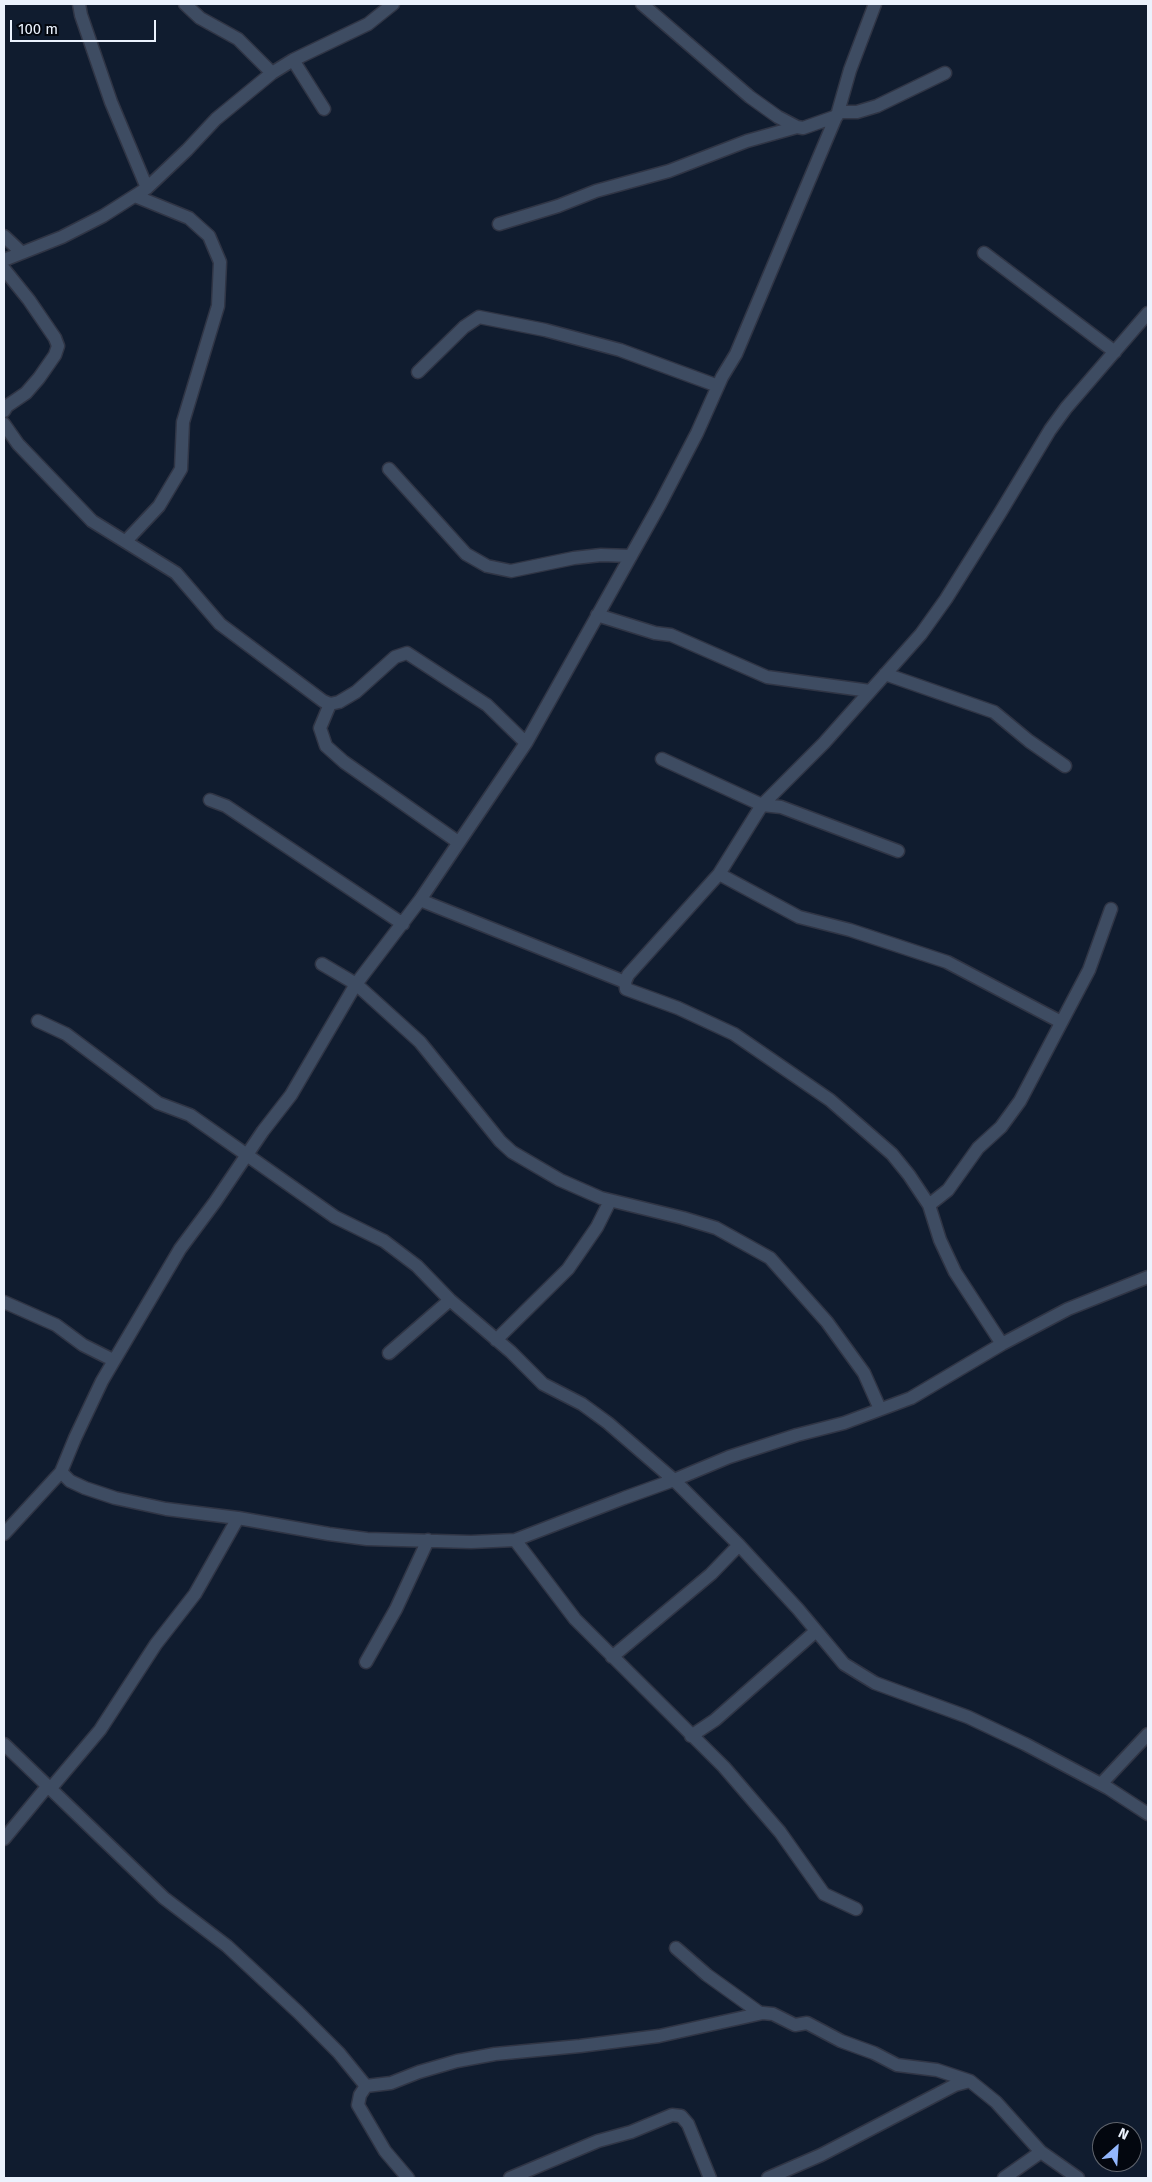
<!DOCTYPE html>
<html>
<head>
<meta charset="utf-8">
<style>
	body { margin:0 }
	#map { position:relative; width:1152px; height:2182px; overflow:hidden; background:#101c2f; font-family:"Fira Sans",sans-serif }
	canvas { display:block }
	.frame { position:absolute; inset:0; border:5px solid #ebf2fd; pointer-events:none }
	.north { position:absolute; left:1092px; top:2122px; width:50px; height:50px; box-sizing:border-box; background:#03070f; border:1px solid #60656e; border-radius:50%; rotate:26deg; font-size:14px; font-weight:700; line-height:20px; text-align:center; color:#ebf2fd }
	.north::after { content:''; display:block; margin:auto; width:18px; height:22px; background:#93b7fd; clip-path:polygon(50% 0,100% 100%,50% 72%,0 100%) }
	.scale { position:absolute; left:10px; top:20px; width:146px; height:22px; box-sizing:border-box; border:2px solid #ebf2fd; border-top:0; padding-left:6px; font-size:15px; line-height:18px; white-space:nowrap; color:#ebf2fd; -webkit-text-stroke:4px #03070f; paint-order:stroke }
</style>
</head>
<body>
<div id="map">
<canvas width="1152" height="2182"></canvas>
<div class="frame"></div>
<div class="north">N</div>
<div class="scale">100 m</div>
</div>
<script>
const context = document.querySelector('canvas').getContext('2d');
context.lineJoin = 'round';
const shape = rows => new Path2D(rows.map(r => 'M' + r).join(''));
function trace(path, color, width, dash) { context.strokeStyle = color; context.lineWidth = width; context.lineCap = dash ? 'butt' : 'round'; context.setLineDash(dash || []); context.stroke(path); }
const minor = shape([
	[79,4,81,15,111,102,147,188],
	[185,4,200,18,238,39,272,73],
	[642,4,750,97,778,117,797,127,803,128,837,116],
	[293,60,324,109],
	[838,112,857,112,877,106,945,73],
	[499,224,558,206,596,191,669,171,747,141,797,127],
	[4,236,21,252],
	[984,253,1115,352],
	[4,260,62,237,103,216,147,188,187,150,216,119,272,73,293,60,368,24,393,4],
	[4,269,29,300,55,338,58,346,55,355,39,378,26,393,7,406,4,411],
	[418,372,464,327,479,317,545,330,620,350,718,386],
	[4,424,18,444,92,521,176,573,220,624,323,701,330,704,339,702,356,692,395,657,407,653,487,705,526,743],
	[389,469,466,554,487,566,511,571,574,558,601,555,631,556],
	[126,541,159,506,181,469,183,422,218,306,220,262,209,236,189,218,135,196],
	[597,615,655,633,671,635,767,677,870,691],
	[885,674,994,712,1029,741,1065,766],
	[330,704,320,728,326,746,344,762,458,842],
	[662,759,762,805,781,807,898,851],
	[210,800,226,806,403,924],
	[719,874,799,917,850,930,947,962,1061,1022],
	[420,900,625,982],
	[322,964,356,984,420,1042,500,1141,512,1152,560,1180,601,1198,683,1218,716,1228,770,1258,827,1322,864,1373,880,1409],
	[38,1021,66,1034,158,1103,190,1115,335,1217,384,1241,417,1266,450,1300,511,1352,543,1384,582,1404,608,1423,674,1480,739,1545,798,1609,844,1664,875,1683,968,1717,1025,1744,1108,1788,1148,1814],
	[929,1205,948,1190,978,1148,1001,1127,1020,1101,1089,970,1111,909],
	[4,1302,56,1325,83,1345,113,1360],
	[496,1340,568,1269,597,1227,610,1201],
	[1002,1344,955,1272,940,1240,929,1205,909,1175,892,1154,830,1100,734,1034,678,1008,626,989,625,982,628,975,719,874,762,805,824,743,921,634,946,599,1000,513,1050,430,1066,408,1148,313],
	[389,1353,450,1300],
	[61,1472,70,1481,85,1488,115,1498,166,1509,238,1518,329,1534,367,1539,471,1542,515,1540,624,1498,674,1480,729,1457,797,1435,844,1423,911,1398,1002,1344,1068,1309,1148,1277],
	[4,1534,61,1472,75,1438,102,1381,180,1249,215,1202,263,1131,291,1095,356,984,420,900,526,743,660,504,697,433,722,377,736,354,838,112,850,70,875,4],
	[515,1540,575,1619,724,1767,780,1832,824,1894,856,1909],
	[612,1657,711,1574,739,1545],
	[366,1662,396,1609,428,1540],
	[691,1736,715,1720,816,1631],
	[4,1744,164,1898,227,1946,298,2012,339,2053,366,2086,391,2083,419,2072,457,2061,495,2054,580,2046,659,2036,763,2013,773,2014,795,2025,807,2023,841,2041,874,2053,897,2065,937,2070,970,2081,996,2102,1041,2152,1078,2178],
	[1101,1784,1148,1734],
	[4,1839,46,1788,51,1788,100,1730,156,1644,195,1594,238,1518],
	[676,1948,707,1975,760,2013],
	[366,2086,360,2095,358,2105,385,2151,408,2178],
	[510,2178,598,2141,631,2132,672,2115,681,2116,688,2124,710,2178],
	[768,2178,821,2155,955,2085,970,2081],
	[1004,2178,1041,2152]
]);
trace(minor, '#303545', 15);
trace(minor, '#3e4c62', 12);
</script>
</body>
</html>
